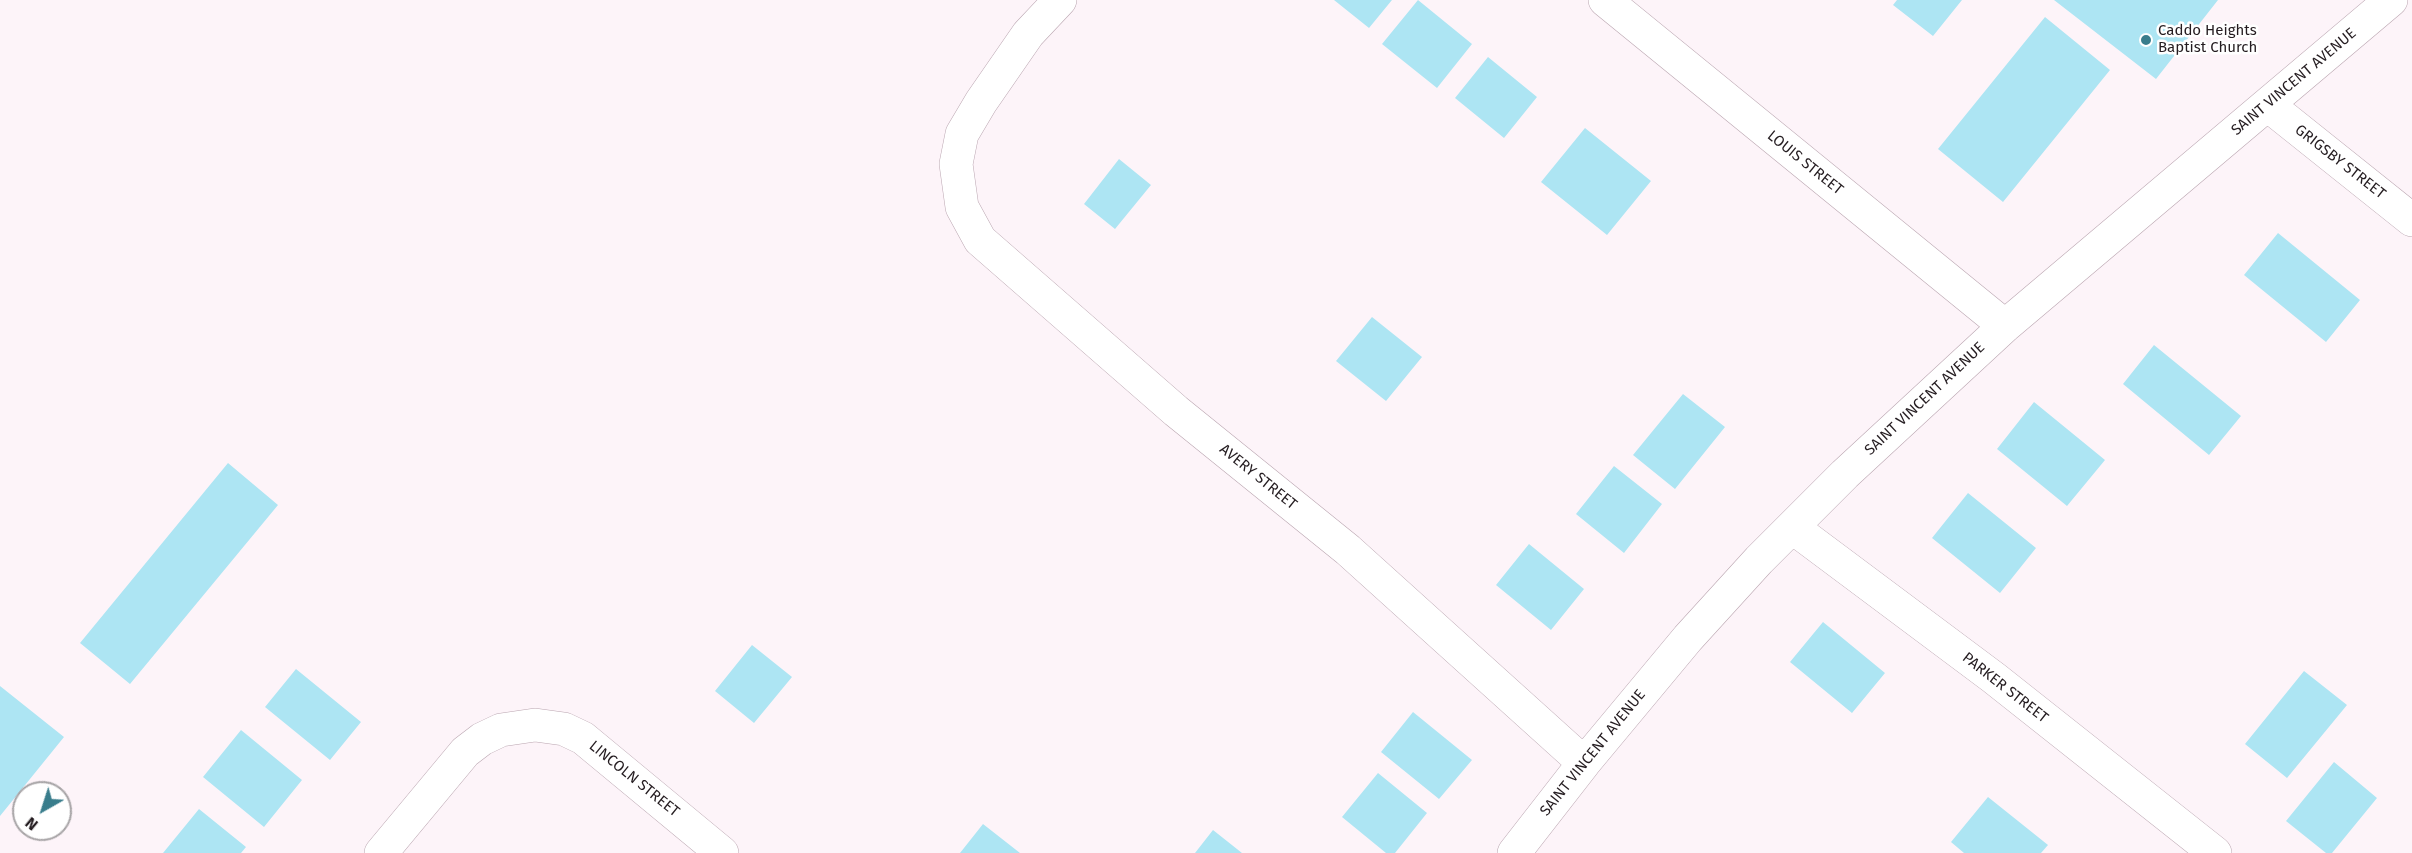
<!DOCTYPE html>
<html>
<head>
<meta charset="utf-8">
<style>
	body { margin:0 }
	#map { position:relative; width:2412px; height:853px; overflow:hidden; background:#fdf4f9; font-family:"Fira Sans",sans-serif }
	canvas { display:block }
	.north { position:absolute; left:12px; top:781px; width:60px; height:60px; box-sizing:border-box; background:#fff; border:2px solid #a7a4a6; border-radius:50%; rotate:219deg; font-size:16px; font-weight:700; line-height:24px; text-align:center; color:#241c20 }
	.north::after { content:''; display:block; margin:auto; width:21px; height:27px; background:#397d8c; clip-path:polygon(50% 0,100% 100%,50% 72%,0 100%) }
</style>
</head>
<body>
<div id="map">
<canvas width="2412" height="853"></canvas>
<div class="north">N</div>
</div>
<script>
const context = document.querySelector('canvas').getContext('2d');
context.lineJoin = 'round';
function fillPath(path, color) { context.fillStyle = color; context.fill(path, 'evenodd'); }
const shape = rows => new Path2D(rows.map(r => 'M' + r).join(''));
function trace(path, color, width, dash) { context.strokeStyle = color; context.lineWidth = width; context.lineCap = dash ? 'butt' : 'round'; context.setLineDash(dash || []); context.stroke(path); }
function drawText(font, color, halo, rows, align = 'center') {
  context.font = font + ' "Fira Sans",sans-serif'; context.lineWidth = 5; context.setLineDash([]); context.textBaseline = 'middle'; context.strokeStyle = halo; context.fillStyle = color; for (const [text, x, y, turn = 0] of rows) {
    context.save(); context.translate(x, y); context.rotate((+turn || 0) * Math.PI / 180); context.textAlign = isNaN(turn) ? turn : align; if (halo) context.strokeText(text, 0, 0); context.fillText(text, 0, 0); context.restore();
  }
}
const building = shape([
	[1334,0,1392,0,1369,28],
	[1418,0,1472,44,1437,88,1382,44],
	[1897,0,1962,0,1933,36,1893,5],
	[2054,0,2218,0,2156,79],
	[2045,17,2110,70,2003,202,1938,149],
	[1488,57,1537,97,1504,138,1455,98],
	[1585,128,1651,181,1607,235,1541,182],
	[1119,159,1151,185,1115,229,1084,204],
	[2278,233,2360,300,2326,342,2244,275],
	[1372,317,1422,357,1386,401,1336,361],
	[2154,345,2241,416,2209,455,2123,384],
	[1683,394,1725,427,1675,489,1633,455],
	[2034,402,2105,460,2067,506,1997,449],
	[228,463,278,505,130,684,80,643],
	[1614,466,1662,504,1624,553,1576,514],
	[1968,493,2036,548,2000,593,1932,538],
	[1529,544,1584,589,1551,630,1496,585],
	[1823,622,1885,673,1852,713,1790,662],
	[752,645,792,677,754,723,715,691],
	[296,669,361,722,330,760,265,707],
	[2304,671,2347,705,2287,778,2245,744],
	[0,686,64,737,0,816],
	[1413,712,1472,760,1439,799,1381,752],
	[241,730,302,780,264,827,203,777],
	[2334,762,2377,798,2332,853,2326,853,2286,821],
	[1378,773,1427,813,1395,853,1386,853,1342,817],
	[1988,797,2048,845,2041,853,1964,853,1951,842],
	[199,809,246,847,241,853,163,853],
	[983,824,1020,853,960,853],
	[1213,830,1242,853,1195,853]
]);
const minor = shape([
	[1060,0,1028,34,981,102,962,134,956,164,962,207,980,240,1176,411,1348,550,1584,763],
	[1605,0,2005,326],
	[2268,105,2412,220],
	[1792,527,1994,678,2215,853],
	[381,853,465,752,482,739,501,730,535,725,564,729,583,738,722,853],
	[1514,853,1584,763,1688,638,1759,560,1845,474,2005,326,2391,0]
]);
const markers = [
	[2146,40,6,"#397d8c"]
];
const poiNames = [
	["Caddo Heights",2158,31],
	["Baptist Church",2158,48]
];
const streetNames = [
	["SAINT VINCENT AVENUE",2294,82,-40],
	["GRIGSBY STREET",2340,162,38],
	["LOUIS STREET",1805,163,39],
	["SAINT VINCENT AVENUE",1925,399,-43],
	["AVERY STREET",1258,477,39],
	["PARKER STREET",2005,688,38],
	["SAINT VINCENT AVENUE",1593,753,-51],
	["LINCOLN STREET",634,779,39]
];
fillPath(building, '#ade5f3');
trace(minor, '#baa5b0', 34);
trace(minor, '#fff', 33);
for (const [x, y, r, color] of markers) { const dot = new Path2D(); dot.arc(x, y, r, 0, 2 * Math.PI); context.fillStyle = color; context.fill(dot); trace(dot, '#fff', 2); }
drawText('15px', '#241c20', '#fff', poiNames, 'left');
drawText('15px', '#241c20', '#fff', streetNames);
</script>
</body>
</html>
